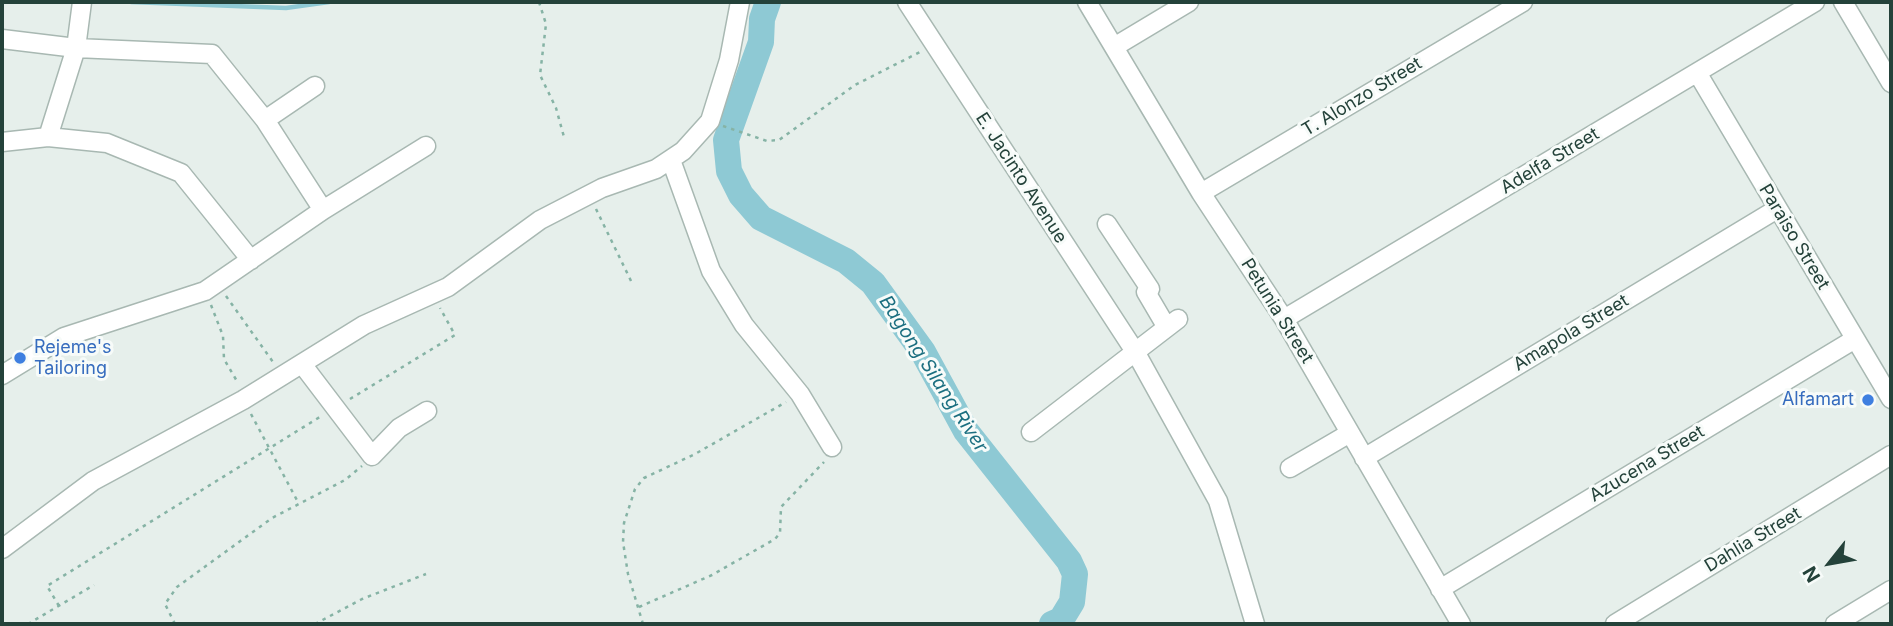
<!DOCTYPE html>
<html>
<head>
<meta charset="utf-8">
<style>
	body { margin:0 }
	#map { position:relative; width:1893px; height:626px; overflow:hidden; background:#e6efeb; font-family:Inter,sans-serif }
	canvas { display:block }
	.frame { position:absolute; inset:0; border:4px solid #24423a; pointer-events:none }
	.north { position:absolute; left:1795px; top:528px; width:70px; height:70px; -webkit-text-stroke:5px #f7fbf9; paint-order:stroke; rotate:239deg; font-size:19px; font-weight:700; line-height:28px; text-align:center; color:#24423a }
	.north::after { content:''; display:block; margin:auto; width:24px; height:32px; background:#24423a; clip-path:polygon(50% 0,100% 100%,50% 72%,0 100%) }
</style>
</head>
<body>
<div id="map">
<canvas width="1893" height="626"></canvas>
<div class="frame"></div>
<div class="north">N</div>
</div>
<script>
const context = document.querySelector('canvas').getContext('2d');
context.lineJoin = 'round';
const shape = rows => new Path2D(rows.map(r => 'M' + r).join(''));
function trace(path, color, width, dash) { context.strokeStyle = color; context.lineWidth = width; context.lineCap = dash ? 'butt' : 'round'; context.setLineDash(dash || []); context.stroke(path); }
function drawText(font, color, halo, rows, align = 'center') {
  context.font = font + ' Inter,sans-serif'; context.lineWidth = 6; context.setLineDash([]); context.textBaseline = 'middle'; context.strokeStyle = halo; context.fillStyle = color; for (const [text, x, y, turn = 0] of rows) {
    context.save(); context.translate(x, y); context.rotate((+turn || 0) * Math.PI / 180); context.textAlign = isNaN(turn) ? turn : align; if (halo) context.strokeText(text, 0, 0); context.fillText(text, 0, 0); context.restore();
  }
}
const stream = shape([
	[131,2,286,8,329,2]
]);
const river = shape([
	[768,2,762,19,761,42,726,140,729,171,741,195,761,218,846,261,873,283,923,352,966,431,1069,561,1075,574,1072,602,1061,620,1052,624]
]);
const path = shape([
	[539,2,546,24,540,75,556,108,564,137],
	[723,126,767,141,779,140,855,85,922,51],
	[596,209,633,285],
	[226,296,273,362],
	[211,305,223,336,224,359,238,383],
	[350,399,455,335,440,308],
	[251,414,299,504],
	[59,606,47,586,323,415],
	[639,607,712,575,775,539,780,533,781,507,824,462],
	[28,624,94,585],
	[175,624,165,604,177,587,272,518,345,480,362,466],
	[220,624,229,624],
	[315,624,362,599,426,574],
	[643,624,628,574,623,542,624,523,635,489,644,478,695,454,786,402]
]);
const minor = shape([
	[907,2,1136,353,1218,501,1255,624],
	[1087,2,1201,193,1284,319,1461,624],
	[1843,2,1891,83],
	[2,39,76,48,212,54,265,120,323,210],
	[1114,47,1189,2],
	[1698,74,1891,399],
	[265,120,315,86],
	[48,137,76,48,82,2],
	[2,142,48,137,107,143,181,173,251,260],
	[671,160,711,271,744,325,800,394,832,447],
	[1201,193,1523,2],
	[1107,224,1150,289,1146,292,1166,326],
	[1284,319,1815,2],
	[302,364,372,456,399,428,427,411],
	[2,375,64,337,205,291,323,210,426,146],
	[1031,432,1178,319],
	[1364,458,1777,209],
	[1290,468,1350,433],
	[2,549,93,481,243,400,364,325,448,287,540,220,602,188,656,169,683,151,710,121,729,60,740,2],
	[1440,589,1855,339],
	[1615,624,1891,455],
	[1835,624,1891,590]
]);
const markers = [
	[20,358,7,"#3f7fe0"],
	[1868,400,7,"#3f7fe0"]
];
const streetNames = [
	["T. Alonzo Street",1362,97,-31],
	["Adelfa Street",1550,161,-31],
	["E. Jacinto Avenue",1021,178,57],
	["Paraiso Street",1794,237,59],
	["Petunia Street",1277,311,58],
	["Amapola Street",1571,333,-31],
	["Azucena Street",1647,464,-31],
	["Dahlia Street",1753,540,-31]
];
const shopNames = [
	["Rejeme's",34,348],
	["Tailoring",34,369],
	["Alfamart",1854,400,"right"]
];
const waterNames = [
	["Bagong Silang River",933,374,57]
];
trace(stream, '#8ec9d4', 4.5);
trace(river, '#8ec9d4', 26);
trace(minor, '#a8b8b2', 21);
trace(path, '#86b3a5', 2.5, [3.5, 5]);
trace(minor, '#fff', 18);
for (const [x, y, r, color] of markers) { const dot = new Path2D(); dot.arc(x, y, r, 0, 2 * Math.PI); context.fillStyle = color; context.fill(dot); trace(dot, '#f7fbf9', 2.5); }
drawText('18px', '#24423a', '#f7fbf9', streetNames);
drawText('18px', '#366cbe', '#f7fbf9', shopNames, 'left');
drawText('italic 19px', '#1c6f80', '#f7fbf9', waterNames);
</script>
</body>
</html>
